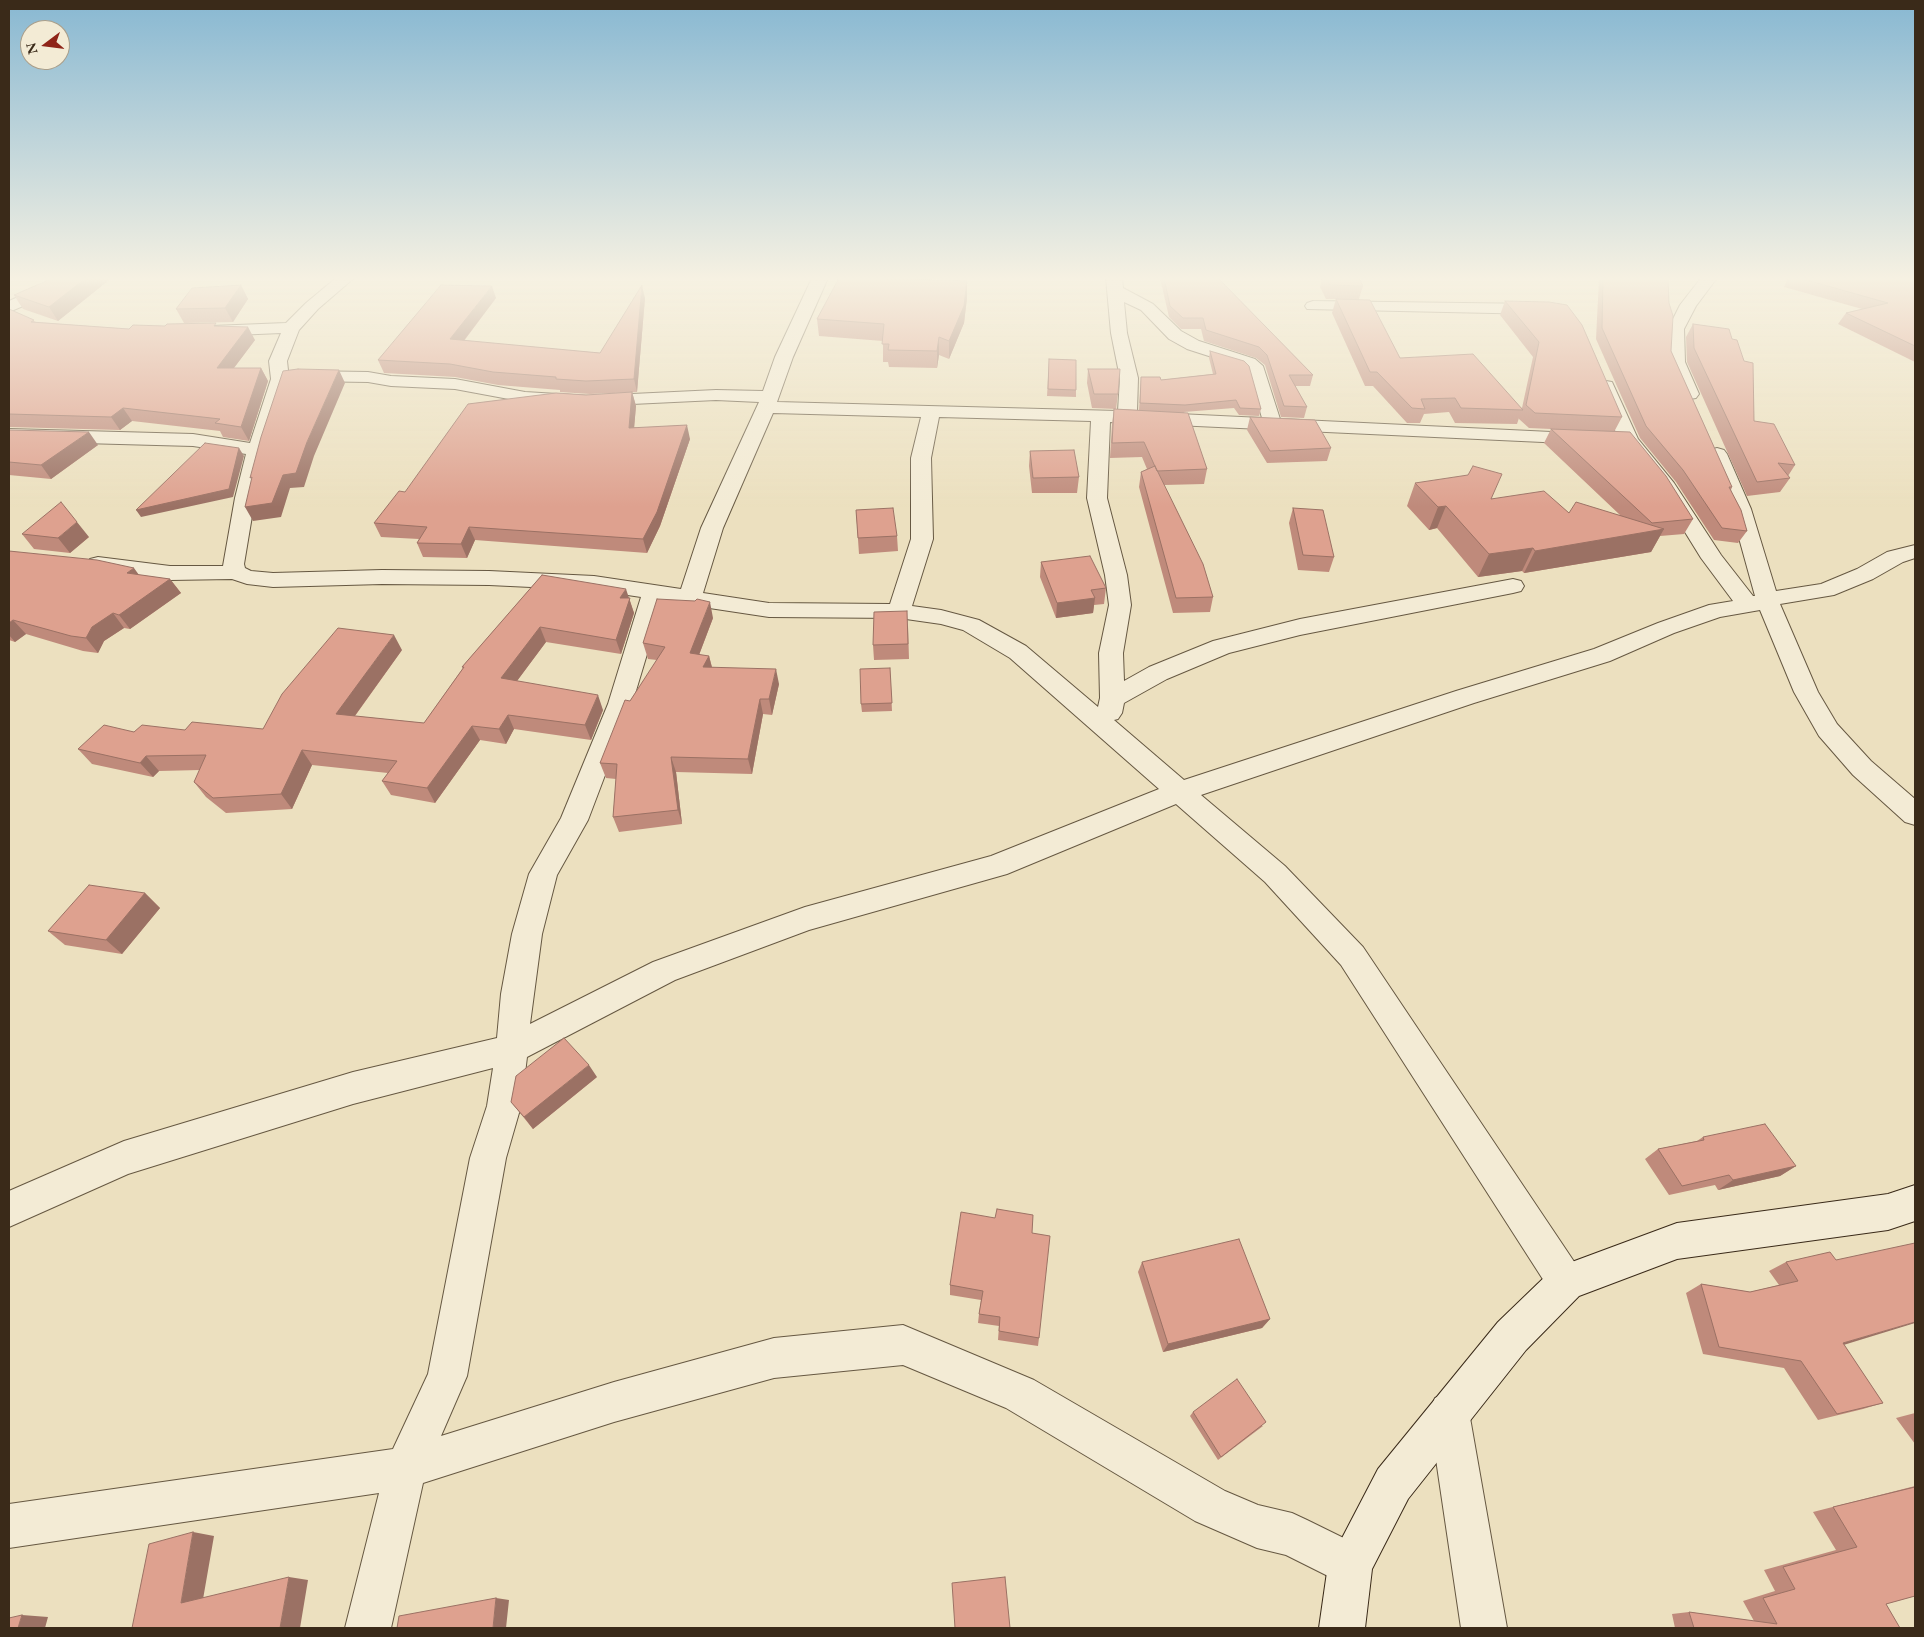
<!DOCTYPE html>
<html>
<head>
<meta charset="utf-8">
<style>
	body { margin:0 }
	#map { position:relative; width:1924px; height:1637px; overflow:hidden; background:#ece0bf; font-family:"EB Garamond",serif }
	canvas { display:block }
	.frame { position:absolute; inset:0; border:10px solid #3a2a19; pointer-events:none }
	.north { position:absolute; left:20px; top:20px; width:50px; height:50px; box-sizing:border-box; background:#f3ebd5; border:1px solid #a99e8a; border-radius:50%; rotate:255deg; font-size:14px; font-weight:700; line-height:20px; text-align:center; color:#3a2a19 }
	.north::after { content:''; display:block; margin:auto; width:18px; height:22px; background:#8f2418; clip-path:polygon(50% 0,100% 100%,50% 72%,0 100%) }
</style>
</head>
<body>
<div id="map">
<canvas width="1924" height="1637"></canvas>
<div class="frame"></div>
<div class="north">N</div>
</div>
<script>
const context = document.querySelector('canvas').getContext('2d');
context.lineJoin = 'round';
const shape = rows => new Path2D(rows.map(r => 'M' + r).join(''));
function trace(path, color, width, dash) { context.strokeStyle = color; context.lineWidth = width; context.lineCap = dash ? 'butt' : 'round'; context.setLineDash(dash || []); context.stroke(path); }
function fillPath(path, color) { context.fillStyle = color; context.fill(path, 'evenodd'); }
const street = shape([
	[61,278,85,278,82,281,9,312,9,301,61,278],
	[336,278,354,278,318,309,299,330,287,361,289,379,267,450,255,498,244,564,245,568,251,571,273,573,382,570,489,571,594,576,681,589,701,528,759,402,716,400,590,406,525,402,455,389,391,386,368,382,304,381,298,380,295,376,298,372,304,371,368,372,391,376,455,379,525,392,590,396,716,390,763,391,775,357,812,278,828,278,793,357,777,402,1118,411,1120,378,1111,333,1106,278,1122,278,1123,288,1153,304,1181,331,1199,341,1255,359,1263,366,1280,419,1593,434,1596,438,1593,442,1586,444,1110,422,1107,498,1127,575,1131,605,1123,653,1124,681,1149,667,1213,641,1300,619,1513,579,1521,581,1524,586,1521,591,1513,593,1300,635,1229,653,1167,679,1124,703,1122,713,1118,719,1114,720,1184,780,1456,691,1594,649,1658,623,1709,605,1733,601,1701,558,1659,490,1619,440,1597,386,1600,382,1606,381,1612,382,1638,439,1674,483,1721,555,1753,596,1755,596,1731,509,1707,454,1710,450,1717,448,1724,450,1727,454,1751,509,1776,591,1821,584,1857,569,1887,552,1915,545,1915,558,1903,562,1873,579,1834,595,1780,604,1818,692,1837,724,1871,761,1915,799,1915,825,1905,822,1853,775,1819,736,1794,692,1760,610,1720,617,1674,633,1610,661,1474,703,1201,795,1285,866,1363,947,1579,1269,1585,1282,1579,1295,1566,1301,1553,1295,1341,965,1265,882,1176,804,1007,874,809,930,675,980,527,1057,521,1106,506,1158,467,1376,441,1436,614,1382,774,1338,903,1325,1034,1380,1225,1491,1258,1505,1292,1513,1307,1520,1366,1549,1372,1565,1366,1581,1350,1587,1286,1555,1257,1548,1195,1521,1006,1408,903,1365,774,1378,614,1422,423,1483,391,1628,345,1628,379,1493,9,1548,9,1504,393,1449,428,1374,470,1158,487,1106,493,1068,353,1104,128,1174,9,1227,9,1191,124,1141,353,1072,497,1038,501,994,512,934,529,874,561,818,608,704,641,597,594,590,489,585,382,584,273,587,247,584,232,579,170,580,90,569,87,564,90,559,98,557,170,566,223,566,235,498,246,454,193,446,9,441,9,429,193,434,250,443,271,379,269,361,281,333,212,336,206,335,204,331,206,327,212,326,286,323,306,303,336,278],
	[1124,302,1141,310,1169,339,1187,349,1243,367,1249,372,1262,418,1137,412,1138,378,1127,333,1124,302],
	[773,413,921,417,911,458,911,539,890,604,769,603,703,593,723,528,773,413],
	[939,417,1091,421,1087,498,1105,575,1109,605,1099,653,1100,698,1098,707,1026,646,979,620,941,610,912,606,933,539,931,458,939,417],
	[663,601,769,617,899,618,941,624,963,630,1010,658,1159,789,991,856,805,907,653,962,530,1024,542,934,557,875,588,820,632,704,663,601],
	[1701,278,1717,278,1696,306,1684,329,1685,362,1699,394,1696,398,1690,399,1684,398,1681,394,1667,362,1668,329,1680,305,1701,278],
	[1313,301,1539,304,1545,306,1547,309,1545,312,1539,314,1307,309,1305,306,1307,303,1313,301],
	[1449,1392,1463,1398,1469,1412,1507,1628,1461,1628,1429,1412,1435,1398,1449,1392]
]);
const secondary = shape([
	[1915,1185,1915,1221,1888,1230,1677,1259,1579,1296,1526,1350,1408,1499,1372,1569,1365,1628,1319,1628,1328,1565,1378,1469,1498,1322,1553,1269,1677,1223,1888,1194,1915,1185]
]);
const wall = shape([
	[53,278,108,278,109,280,58,321,23,309,14,295],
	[1160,278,1218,278,1313,375,1310,386,1295,386,1307,407,1304,418,1281,417,1265,365,1256,358,1204,341,1201,329,1181,329,1169,317],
	[1322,278,1359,278,1363,286,1359,299,1400,358,1522,408,1533,357,1500,315,1505,301,1622,417,1614,432,1693,519,1684,534,1660,536,1651,552,1524,573,1522,571,1478,577,1437,528,1429,530,1407,506,1415,483,1491,499,1569,513,1620,515,1544,443,1551,429,1529,428,1519,419,1519,418,1517,424,1455,423,1449,412,1424,414,1420,423,1407,423,1373,386,1365,386,1332,313,1336,299,1326,299,1320,287],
	[1599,278,1668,278,1671,351,1732,487,1731,490,1747,531,1738,543,1714,540,1676,482,1640,438,1596,339],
	[1788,278,1915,278,1915,362,1838,324,1846,313,1862,309,1784,287],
	[241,285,248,299,233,322,184,323,176,309],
	[496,298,464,341,600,353,645,298,637,392,590,394,560,392,560,390,498,385,455,377,384,373,378,360],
	[967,298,964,323,949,359,939,355,937,368,889,367,888,362,883,362,883,341,819,336,817,319],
	[9,309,36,322,129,329,218,326,255,340,234,368,261,368,268,381,249,441,223,437,220,431,132,421,120,430,9,427],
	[1693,324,1754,421,1795,465,1788,476,1790,478,1780,492,1747,496,1687,362,1686,337],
	[1210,351,1261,409,1259,416,1239,415,1234,408,1184,412,1207,469,1204,484,1164,485,1213,597,1210,612,1173,613,1139,487,1141,472,1147,469,1142,457,1110,458,1112,424,1114,409,1139,410,1141,377,1161,380,1213,374,1209,358],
	[1049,359,1076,390,1076,397,1047,396],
	[1088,369,1118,394,1116,409,1092,408,1087,383],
	[632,392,636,406,634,427,690,439,660,526,647,553,475,540,467,558,423,557,417,543,419,539,381,537,374,523,405,492,586,395],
	[1250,417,1331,448,1327,461,1267,463,1247,430],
	[9,430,98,445,51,479,9,475],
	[1030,451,1079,477,1077,493,1032,493,1029,466],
	[1293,508,1334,557,1329,572,1298,570,1289,523],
	[856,510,897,536,898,551,859,554],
	[22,534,89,537,70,553,34,549],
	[9,551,139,575,170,579,181,593,130,629,124,628,104,641,98,653,83,651,26,634,15,642,9,640],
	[1041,562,1106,588,1104,604,1094,605,1093,613,1056,618,1040,577],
	[542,575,629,598,634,613,621,654,546,642,517,681,603,710,591,740,514,729,506,744,480,740,435,803,391,795,382,781,388,773,312,765,292,809,226,813,206,797,194,782,200,770,159,771,153,777,92,764,78,749,134,732,185,730,263,729,402,650,355,716,424,723,463,668,462,667],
	[713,618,699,655,709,656,712,667,779,684,772,715,763,714,752,774,676,772,682,824,619,832,613,817,616,779,606,778,600,763,630,701,657,660,648,659,643,643],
	[908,626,909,659,874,660,873,645],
	[890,668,892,711,862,712,861,704],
	[145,893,160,908,122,954,65,945,48,931],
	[597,1077,533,1129,511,1102],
	[1703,1137,1796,1166,1780,1176,1718,1190,1715,1185,1669,1195,1645,1159,1658,1149,1697,1141],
	[1032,1233,1039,1338,1038,1346,998,1340,999,1326,978,1323,979,1314,981,1300,950,1295,950,1285],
	[1836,1260,1844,1345,1883,1403,1863,1409,1818,1420,1784,1368,1703,1354,1686,1293,1701,1284,1750,1292,1779,1285,1769,1271,1786,1262],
	[1142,1262,1270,1319,1262,1328,1163,1352,1138,1272],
	[1193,1412,1263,1426,1218,1460,1190,1416],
	[1915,1413,1915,1444,1896,1418],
	[1915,1486,1915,1596,1886,1604,1900,1628,1675,1628,1672,1614,1689,1612,1754,1621,1743,1601,1775,1591,1764,1570,1836,1550,1813,1512]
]);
const shadedWall = shape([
	[86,278,108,278,109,280,58,321,49,307],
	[967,281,967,298,964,323,949,359,949,341],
	[241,285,248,299,233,322,225,308],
	[642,285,645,298,637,392,634,379],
	[492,286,496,298,455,352,450,339],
	[248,327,255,340,224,381,217,368],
	[939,337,939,355,937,368,937,351],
	[261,368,268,381,249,441,241,427],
	[339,370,345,383,314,456,304,487,290,488,281,517,253,521,245,507,307,442],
	[632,392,636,406,633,441,629,428],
	[123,408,132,421,120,430,111,417],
	[687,425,690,439,660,526,647,553,643,539],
	[89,432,98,445,51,479,41,465],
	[239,448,244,456,233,497,141,517,136,510],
	[1446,506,1437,528,1429,530,1438,507],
	[77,522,89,537,70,553,58,538],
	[469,527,475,540,467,558,461,544],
	[1664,529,1651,552,1524,573,1535,551],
	[1533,548,1522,571,1478,577,1489,554],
	[134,568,144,582,127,573],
	[170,579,181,593,130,629,119,615],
	[626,589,634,613,621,654,616,640,620,598],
	[1095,598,1093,613,1056,618,1057,603],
	[710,602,713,618,694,668,690,653],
	[113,613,124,628,104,641,98,653,86,638,92,627],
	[13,620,26,634,15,642,9,635,9,623],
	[540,627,546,642,508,693,501,678],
	[394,635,402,650,346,728,336,714],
	[709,656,713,672,703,667],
	[776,669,779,684,772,715,769,699],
	[598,695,603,710,591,740,585,725],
	[760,699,763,714,752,774,748,759],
	[508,715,514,729,506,744,499,729],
	[472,726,480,740,435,803,427,788],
	[302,750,312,765,292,809,281,794],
	[146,756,159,771,153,777,140,763],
	[671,757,676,772,682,824,678,810],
	[145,893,160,908,122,954,106,940],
	[589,1065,597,1077,533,1129,524,1117],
	[1796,1166,1780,1176,1718,1190,1733,1180],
	[1270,1319,1262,1328,1163,1352,1168,1344],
	[1915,1322,1915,1323,1824,1351,1843,1343],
	[193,1532,214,1536,202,1605,181,1603],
	[289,1577,308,1580,300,1628,280,1628],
	[496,1598,509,1600,506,1628,493,1628],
	[22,1615,48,1617,45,1628,18,1628]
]);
const building = shape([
	[53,278,86,278,49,307,14,295,53,278],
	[839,278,967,281,964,306,949,341,939,337,937,351,888,350,889,344,882,344,884,324,817,319,839,278],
	[1164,278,1218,278,1313,375,1289,375,1307,407,1284,406,1267,355,1259,347,1206,330,1203,318,1183,318,1170,306,1164,278],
	[1326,278,1359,278,1363,286,1330,285,1326,278],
	[1603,278,1668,278,1669,303,1673,316,1671,351,1732,487,1729,487,1741,510,1747,531,1722,528,1683,470,1646,426,1602,328,1603,278],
	[1799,278,1915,278,1915,346,1846,313,1888,303,1799,278],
	[241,285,225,308,176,309,192,288,241,285],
	[441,285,492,286,450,339,600,353,642,285,634,379,586,381,556,379,556,377,493,372,450,364,378,360,441,285],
	[1336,299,1370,300,1400,358,1473,354,1523,410,1461,408,1455,398,1421,399,1425,409,1412,408,1377,372,1370,372,1336,299],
	[1505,301,1549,302,1567,305,1582,325,1622,417,1535,413,1526,405,1539,342,1505,301],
	[9,309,34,320,31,322,129,329,133,325,165,326,167,324,216,323,214,326,248,327,217,368,261,368,241,427,215,423,220,419,123,408,111,417,9,414,9,309],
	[1693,324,1729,329,1732,339,1737,340,1744,361,1753,363,1754,421,1774,424,1795,465,1778,463,1790,478,1757,482,1694,348,1693,324],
	[1210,351,1244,361,1249,366,1261,409,1240,408,1236,400,1185,405,1140,403,1141,377,1160,377,1161,380,1216,374,1210,351],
	[1049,359,1076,360,1076,390,1048,389,1049,359],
	[298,369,339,370,307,442,296,473,283,475,272,503,245,507,252,477,250,478,261,437,283,371,298,369],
	[1088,369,1120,369,1118,394,1094,394,1088,369],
	[632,392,629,428,687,425,657,512,643,539,469,527,461,544,417,543,427,527,374,523,399,491,405,492,468,404,556,393,586,395,632,392],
	[1114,409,1188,413,1207,469,1157,471,1144,442,1112,443,1114,409],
	[1250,417,1315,420,1331,448,1270,451,1250,417],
	[1551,429,1630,432,1666,476,1693,519,1652,523,1551,429],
	[9,430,89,432,41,465,9,462,9,430],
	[205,443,239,448,229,489,136,510,205,443],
	[1074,450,1079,477,1033,478,1030,451,1074,450],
	[1155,466,1203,564,1213,597,1176,598,1141,472,1155,466],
	[1473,466,1502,474,1491,499,1544,491,1569,513,1576,502,1664,529,1535,551,1533,548,1489,554,1446,506,1438,507,1415,483,1468,475,1473,466],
	[61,502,77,522,58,538,22,534,61,502],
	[893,508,897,536,858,538,856,510,893,508],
	[1293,508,1323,510,1334,557,1303,555,1293,508],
	[9,551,97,560,134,568,127,573,170,579,119,615,113,613,92,627,86,638,71,636,13,620,9,623,9,551],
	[1090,556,1106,588,1091,590,1095,598,1057,603,1041,562,1090,556],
	[542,575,626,589,620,598,630,598,616,640,540,627,501,678,598,695,585,725,508,715,499,729,472,726,427,788,382,781,397,761,302,750,281,794,213,798,194,782,206,755,146,756,140,763,78,749,104,725,134,732,142,725,185,730,192,722,263,729,282,694,338,628,394,635,336,714,424,723,464,667,462,667,542,575],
	[657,599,695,601,697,599,710,602,690,653,709,656,703,667,776,669,769,699,760,699,748,759,671,757,678,810,613,817,617,764,600,763,625,700,630,701,665,647,643,643,657,599],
	[907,611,908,644,873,645,874,612,907,611],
	[890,668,892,703,861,704,860,669,890,668],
	[89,885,145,893,106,940,48,931,89,885],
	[564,1038,589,1065,524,1117,511,1102,516,1076,564,1038],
	[1765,1124,1796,1166,1733,1180,1729,1175,1682,1186,1658,1149,1704,1140,1703,1137,1765,1124],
	[997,1209,1033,1215,1032,1233,1050,1236,1039,1338,999,1331,1000,1317,979,1314,983,1291,950,1285,961,1212,995,1218,997,1209],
	[1239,1239,1270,1319,1168,1344,1142,1262,1239,1239],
	[1915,1243,1915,1322,1843,1343,1883,1403,1837,1414,1801,1361,1719,1347,1701,1284,1750,1292,1798,1281,1786,1262,1830,1252,1836,1260,1915,1243],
	[1237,1379,1266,1422,1221,1457,1193,1412,1237,1379],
	[1915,1487,1915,1596,1886,1604,1900,1628,1694,1628,1689,1612,1777,1624,1763,1598,1795,1589,1783,1567,1857,1547,1833,1507,1915,1487],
	[193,1532,181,1603,289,1577,280,1628,132,1628,149,1544,193,1532],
	[1005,1577,1010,1628,955,1628,952,1583,1005,1577],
	[496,1598,493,1628,397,1628,399,1616,496,1598],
	[22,1615,18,1628,9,1628,9,1618,22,1615]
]);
trace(street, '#665842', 2);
trace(secondary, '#3a2a19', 2);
fillPath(street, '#f3ebd5');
fillPath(secondary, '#f3ebd5');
fillPath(wall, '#bf8a7b');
fillPath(shadedWall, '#9b7164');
fillPath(building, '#dea18f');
trace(building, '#9b7164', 1);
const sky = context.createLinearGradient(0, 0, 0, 507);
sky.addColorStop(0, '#88b8d2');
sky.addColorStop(0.55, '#f6f1e2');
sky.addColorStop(1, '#f6f1e200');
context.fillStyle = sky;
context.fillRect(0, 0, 1924, 507);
</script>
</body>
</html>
